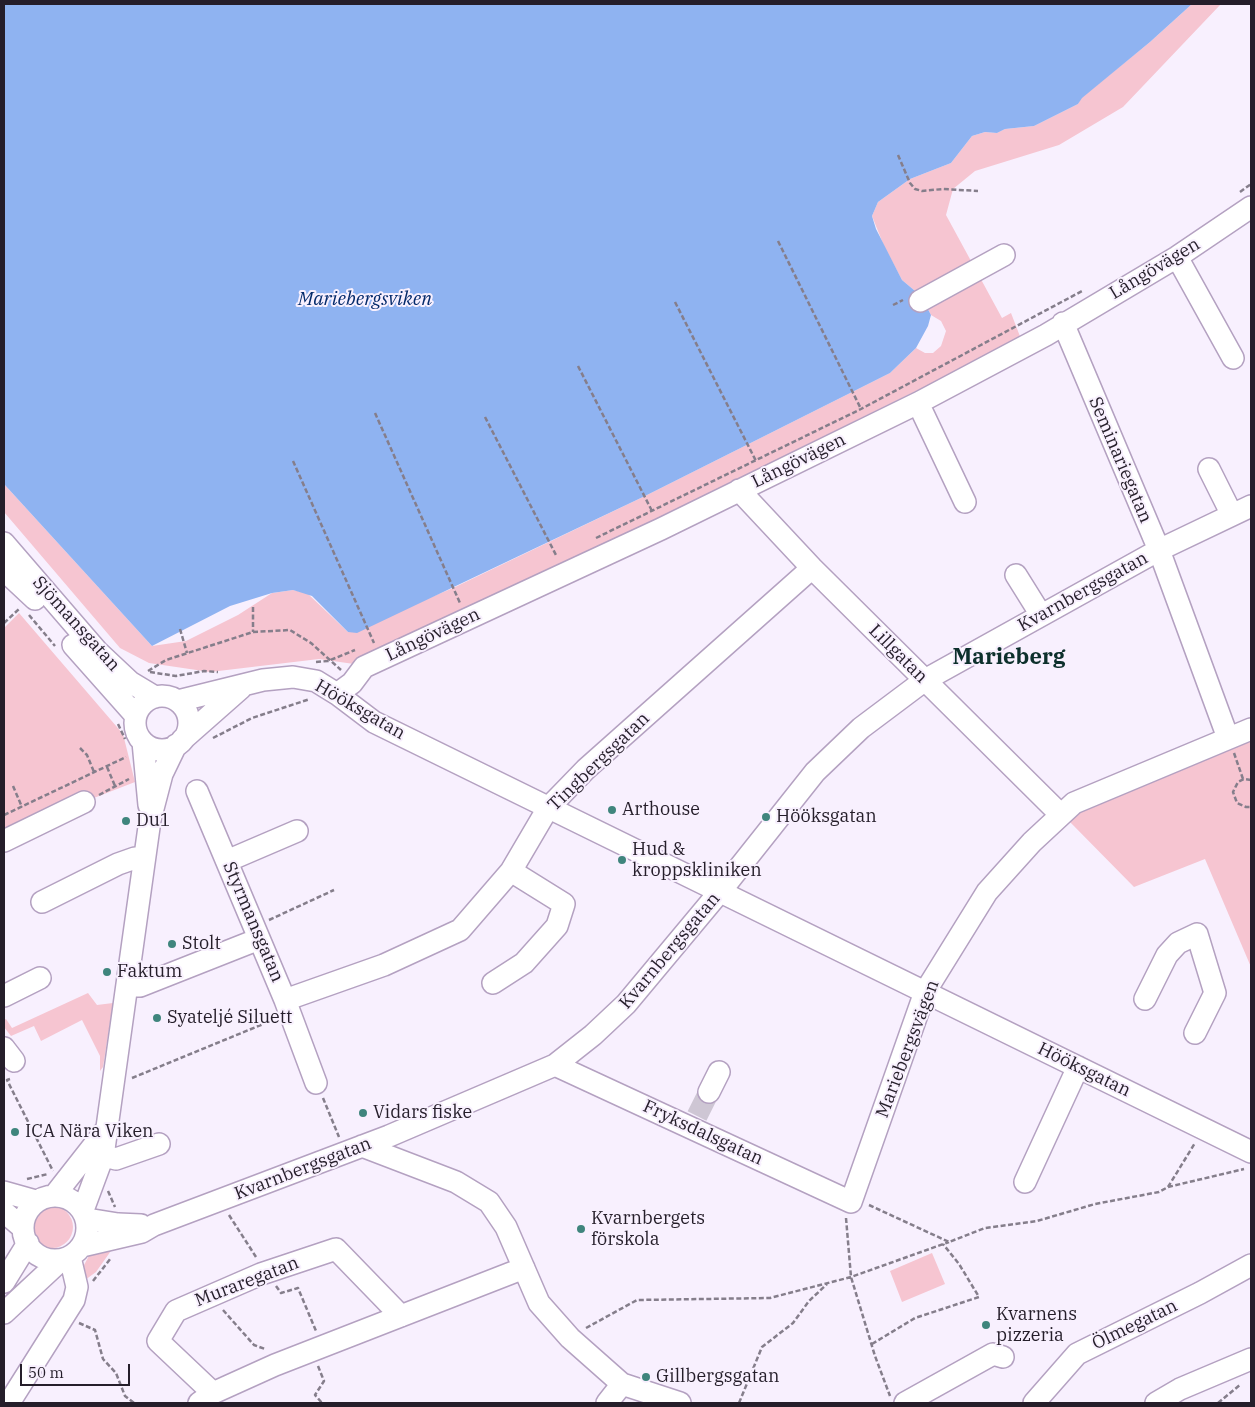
<!DOCTYPE html>
<html>
<head>
<meta charset="utf-8">
<style>
	body { margin:0 }
	#map { position:relative; width:1255px; height:1407px; overflow:hidden; background:#f8f0fe; font-family:"IBM Plex Serif",serif }
	canvas { display:block }
	.frame { position:absolute; inset:0; border:5px solid #251e2a; pointer-events:none }
	.scale { position:absolute; left:20px; top:1364px; width:110px; height:22px; box-sizing:border-box; border:2px solid #251e2a; border-top:0; padding-left:6px; font-size:15px; line-height:18px; white-space:nowrap; color:#251e2a; -webkit-text-stroke:4px #f8f0fe; paint-order:stroke }
</style>
</head>
<body>
<div id="map">
<canvas width="1255" height="1407"></canvas>
<div class="frame"></div>
<div class="scale">50 m</div>
</div>
<script>
const context = document.querySelector('canvas').getContext('2d');
context.lineJoin = 'round';
function fillPath(path, color) { context.fillStyle = color; context.fill(path, 'evenodd'); }
const shape = rows => new Path2D(rows.map(r => 'M' + r).join(''));
function trace(path, color, width, dash) { context.strokeStyle = color; context.lineWidth = width; context.lineCap = dash ? 'butt' : 'round'; context.setLineDash(dash || []); context.stroke(path); }
function drawText(font, color, halo, rows, align = 'center') {
  context.font = font + ' "IBM Plex Serif",serif'; context.lineWidth = 4; context.setLineDash([]); context.textBaseline = 'middle'; context.strokeStyle = halo; context.fillStyle = color; for (const [text, x, y, turn = 0] of rows) {
    context.save(); context.translate(x, y); context.rotate((+turn || 0) * Math.PI / 180); context.textAlign = isNaN(turn) ? turn : align; if (halo) context.strokeText(text, 0, 0); context.fillText(text, 0, 0); context.restore();
  }
}
const green = shape([
	[1192,4,1221,4,1123,107,1059,145,975,171,953,189,946,215,1002,318,1011,313,1021,339,361,665,319,659,210,672,149,663,120,648,4,512,4,484,152,646,186,641,238,615,272,593,293,590,307,593,348,632,453,588,645,496,890,373,916,348,925,353,933,353,941,346,946,331,941,321,931,315,921,296,902,280,884,246,872,216,878,202,910,179,951,163,972,136,985,132,997,133,1005,129,1034,126,1078,104,1081,98,1150,42],
	[19,613,123,734,135,782,4,833,4,628],
	[1251,735,1251,967,1205,859,1134,887,1069,821,1094,799],
	[88,993,97,1005,113,1003,103,1067,100,1071,100,1056,82,1020,41,1041,34,1026,11,1036,4,1027,4,1020,6,1019,12,1028],
	'31 1227a21 21 0 1 1 42 0a21 21 0 1 1-42 0Z',
	[113,1248,96,1272,85,1280,84,1265,91,1252],
	[932,1253,945,1284,902,1302,890,1271]
]);
const water = shape([
	[4,4,1192,4,1150,42,1082,98,1078,104,1034,126,1005,129,997,133,985,132,972,136,951,163,910,179,878,202,872,216,876,229,902,280,921,296,931,315,928,326,916,348,890,373,645,496,357,633,348,632,312,596,293,590,272,593,230,606,152,646,4,484]
]);
const minorTunnel = shape([
	[697,1116,709,1092]
]);
const path = shape([
	[898,155,910,183,915,189,922,191,943,189,978,191],
	[1240,192,1251,184],
	[778,241,861,409],
	[675,302,756,461],
	[893,305,903,300],
	[578,366,652,511],
	[375,413,460,603],
	[485,417,557,557],
	[293,461,374,643],
	[596,538,861,409,1084,290],
	[253,607,253,632],
	[29,615,55,646],
	[4,623,19,609],
	[180,629,187,653],
	[316,662,328,661,355,650],
	[148,671,166,660,253,632,290,630,311,643,341,670],
	[150,672,176,676,204,671,218,672],
	[118,724,125,739],
	[213,738,252,718,310,699],
	[80,748,87,755,94,772],
	[1234,753,1243,779],
	[107,767,115,786],
	[1251,780,1244,779,1238,782,1233,792,1237,803,1246,807,1251,807],
	[13,786,22,807],
	[99,795,129,779],
	[4,815,126,757],
	[269,920,334,890],
	[132,1078,273,1020],
	[10,1079,7,1080,53,1171],
	[323,1098,339,1137],
	[27,1179,48,1174],
	[1168,1187,1244,1169],
	[108,1191,115,1207],
	[869,1205,949,1242,985,1228,1037,1221,1095,1204,1159,1192,1168,1187,1195,1143],
	[229,1215,256,1257],
	[846,1218,851,1277,875,1356,890,1396],
	[93,1281,111,1258],
	[276,1286,281,1293,298,1288,316,1331],
	[223,1310,254,1345,265,1349],
	[79,1323,95,1330,103,1359,116,1373,125,1396,134,1403],
	[586,1328,637,1300,770,1298,851,1277,949,1242],
	[872,1344,915,1318,979,1297,959,1264,943,1244],
	[318,1366,324,1381,315,1395,322,1403],
	[739,1403,762,1347,793,1323,809,1301,827,1284],
	[1218,1403,1241,1384]
]);
const minor = shape([
	[1177,257,1233,358],
	[920,301,1004,255],
	[1063,323,1159,550,1228,738],
	[918,403,965,502],
	[1209,469,1232,515],
	[739,490,812,568,1060,814],
	[4,543,98,652,130,682,155,697],
	[4,570,35,599],
	[1016,575,1041,615],
	[73,645,136,716],
	[337,694,352,683,364,667,661,529,918,403,1046,335,1177,257,1251,207],
	'135 723a27 27 0 1 1 54 0a27 27 0 1 1-54 0Z',
	[178,701,263,680,293,677,316,681,337,694,374,722,1251,1152],
	[182,740,241,688],
	[143,742,149,805],
	[197,791,285,1000,316,1083],
	[4,841,84,802],
	[227,861,297,831],
	[42,902,118,864,135,858,144,858],
	[493,983,524,963,557,926,564,904,511,871],
	[127,986,140,986,259,939],
	[4,996,40,978],
	[1145,999,1167,955,1178,943,1197,934,1215,993,1195,1033],
	[285,1000,384,965,460,930,511,871,548,808,557,799,586,769,812,568],
	[4,1048,14,1061],
	[555,1065,851,1202,925,992,987,892,1032,842,1074,803,1251,729],
	[709,1092,719,1072],
	[362,1146,456,1182,489,1202,506,1227,539,1303,570,1338,622,1384,680,1403],
	[90,1152,116,1159,159,1144],
	[1025,1182,1078,1067],
	[4,1192,36,1201],
	[54,1196,105,1131],
	'23 1228a32 32 0 1 1 64 0a32 32 0 1 1-64 0Z',
	[83,1210,103,1156,150,820,162,774,176,745],
	[4,1212,23,1228],
	[87,1219,118,1224,141,1225],
	[82,1246,142,1232,154,1225,389,1136,555,1065,593,1035,626,1004,727,883,815,772,861,728,925,680,1159,550,1251,506],
	[4,1282,28,1243],
	[4,1313,60,1261],
	[213,1393,158,1341,176,1311,261,1274,336,1249,401,1316],
	[9,1403,74,1300,77,1287,70,1257],
	[199,1403,213,1393,275,1365,524,1268],
	[607,1403,622,1384],
	[905,1403,993,1354,1003,1357],
	[1034,1403,1077,1354,1200,1293,1251,1265],
	[1156,1403,1180,1389,1251,1359]
]);
const markers = [
	[612,810,5,"#3f857d"],
	[766,817,5,"#3f857d"],
	[126,821,5,"#3f857d"],
	[622,860,5,"#3f857d"],
	[172,944,5,"#3f857d"],
	[107,972,5,"#3f857d"],
	[157,1018,5,"#3f857d"],
	[363,1113,5,"#3f857d"],
	[15,1132,5,"#3f857d"],
	[581,1229,5,"#3f857d"],
	[986,1325,5,"#3f857d"],
	[646,1377,5,"#3f857d"]
];
const streetNames = [
	["Långövägen",1155,269,-31],
	["Seminariegatan",1120,460,67],
	["Långövägen",799,461,-26],
	["Kvarnbergsgatan",1083,592,-29],
	["Sjömansgatan",76,624,48],
	["Långövägen",433,635,-25],
	["Lillgatan",898,654,45],
	["Hööksgatan",360,710,30],
	["Tingbergsgatan",599,762,-44],
	["Styrmansgatan",253,922,67],
	["Kvarnbergsgatan",670,951,-50],
	["Mariebergsvägen",908,1049,-69],
	["Hööksgatan",1084,1070,26],
	["Fryksdalsgatan",703,1133,25],
	["Kvarnbergsgatan",303,1169,-21],
	["Muraregatan",247,1282,-21],
	["Ölmegatan",1135,1325,-26]
];
const poiNames = [
	["Arthouse",622,810],
	["Hööksgatan",776,817],
	["Du1",136,821],
	["Hud &",632,850],
	["kroppskliniken",632,871],
	["Stolt",182,944],
	["Faktum",117,972],
	["Syateljé Siluett",167,1018],
	["Vidars fiske",373,1113],
	["ICA Nära Viken",25,1132],
	["Kvarnbergets",591,1219],
	["förskola",591,1240],
	["Kvarnens",996,1315],
	["pizzeria",996,1336],
	["Gillbergsgatan",656,1377]
];
const waterNames = [
	["Mariebergsviken",365,300]
];
const districtNames = [
	["Marieberg",1009,658]
];
fillPath(green, '#f6c5d1');
fillPath(water, '#8fb3f1');
trace(minorTunnel, '#cec6d4', 21, [21, 11]);
trace(minor, '#b4a1c1', 24);
trace(path, '#857e8b', 2.5, [5, 2.5]);
trace(minor, '#fff', 21);
for (const [x, y, r, color] of markers) { const dot = new Path2D(); dot.arc(x, y, r, 0, 2 * Math.PI); context.fillStyle = color; context.fill(dot); trace(dot, '#f8f0fe', 2); }
drawText('18px', '#251e2a', '#f8f0fe', streetNames);
drawText('18px', '#251e2a', '#f8f0fe', poiNames, 'left');
drawText('italic 19px', '#042a6b', '#f8f0fe', waterNames);
drawText('bold 22px', '#0d302c', '#f8f0fe', districtNames);
</script>
</body>
</html>
